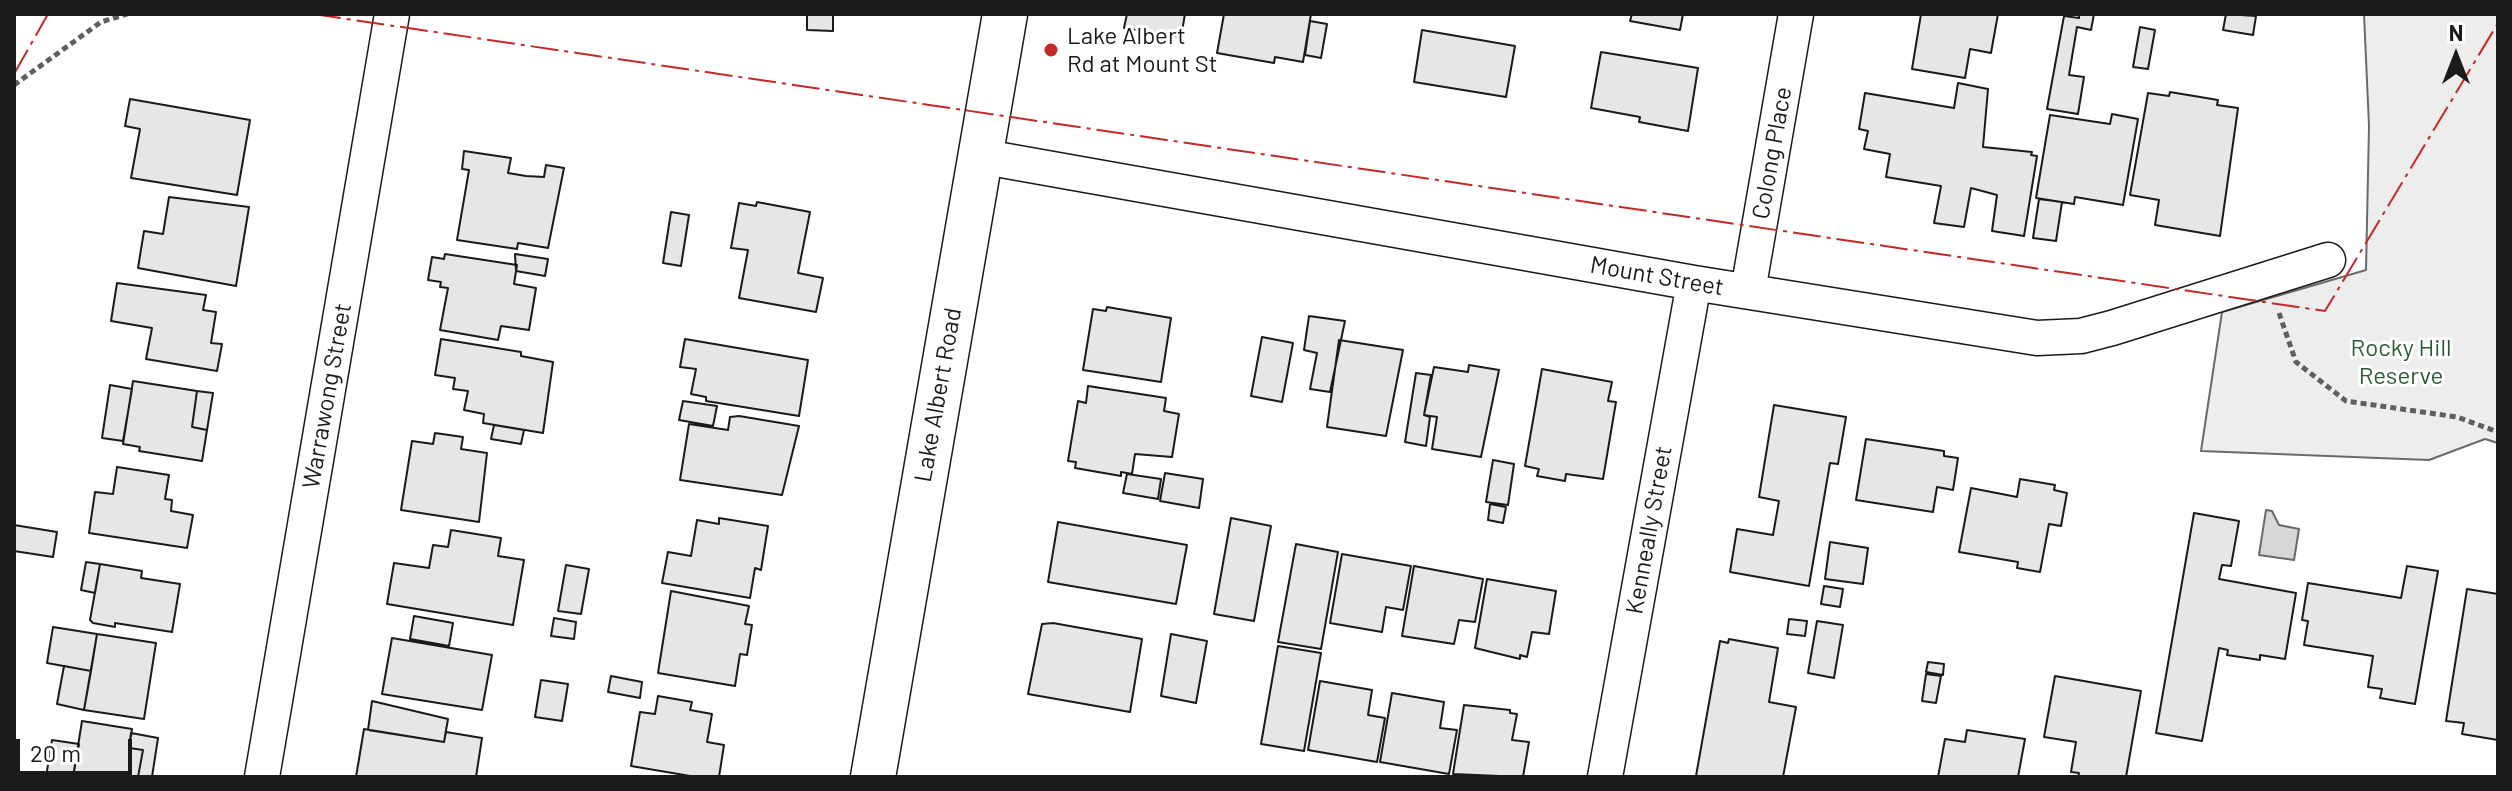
<!DOCTYPE html>
<html>
<head>
<meta charset="utf-8">
<style>
	body { margin:0 }
	#map { position:relative; width:2512px; height:791px; overflow:hidden; background:#fff; font-family:Barlow,sans-serif }
	canvas { display:block }
	.frame { position:absolute; inset:0; border:16px solid #1a1a1a; pointer-events:none }
	.north { position:absolute; left:2416px; top:16px; width:80px; height:80px; -webkit-text-stroke:6px #fff; paint-order:stroke; rotate:0deg; font-size:22px; font-weight:700; line-height:32px; text-align:center; color:#1a1a1a }
	.north::after { content:''; display:block; margin:auto; width:28px; height:36px; background:#1a1a1a; clip-path:polygon(50% 0,100% 100%,50% 72%,0 100%) }
	.scale { position:absolute; left:16px; top:739px; width:116px; height:36px; box-sizing:border-box; border:4px solid #1a1a1a; border-top:0; padding-left:10px; font-size:24px; line-height:28px; white-space:nowrap; color:#1a1a1a; -webkit-text-stroke:6px #fff; paint-order:stroke }
</style>
</head>
<body>
<div id="map">
<canvas width="2512" height="791"></canvas>
<div class="frame"></div>
<div class="north">N</div>
<div class="scale">20 m</div>
</div>
<script>
const context = document.querySelector('canvas').getContext('2d');
context.lineJoin = 'round';
function fillPath(path, color) { context.fillStyle = color; context.fill(path, 'evenodd'); }
const shape = rows => new Path2D(rows.map(r => 'M' + r).join(''));
function trace(path, color, width, dash) { context.strokeStyle = color; context.lineWidth = width; context.lineCap = dash ? 'butt' : 'round'; context.setLineDash(dash || []); context.stroke(path); }
function drawText(font, color, halo, rows, align = 'center') {
  context.font = font + ' Barlow,sans-serif'; context.lineWidth = 6; context.setLineDash([]); context.textBaseline = 'middle'; context.strokeStyle = halo; context.fillStyle = color; for (const [text, x, y, turn = 0] of rows) {
    context.save(); context.translate(x, y); context.rotate((+turn || 0) * Math.PI / 180); context.textAlign = isNaN(turn) ? turn : align; if (halo) context.strokeText(text, 0, 0); context.fillText(text, 0, 0); context.restore();
  }
}
const built = shape([
	[2364,14,2498,14,2498,443,2485,439,2429,460,2201,451,2222,312,2366,270,2369,126,2364,14]
]);
const water = shape([
	[2266,510,2272,511,2279,525,2299,529,2294,560,2259,555,2266,510]
]);
const building = shape([
	[807,14,833,14,833,31,807,30,807,14],
	[1127,14,1185,14,1181,37,1124,28,1127,14],
	[1224,14,1311,14,1303,62,1275,57,1274,63,1217,53,1224,14],
	[1632,14,1683,14,1680,30,1630,21,1632,14],
	[1921,14,1998,14,1991,53,1970,49,1965,78,1912,69,1921,14],
	[2079,14,2094,14,2091,30,2077,27,2069,75,2084,77,2078,114,2047,109,2064,16,2079,18,2079,14],
	[2226,14,2256,16,2253,35,2223,30,2226,14],
	[1310,21,1327,24,1321,58,1305,55,1310,21],
	[2140,27,2155,30,2148,69,2133,67,2140,27],
	[1422,30,1515,46,1506,97,1414,82,1422,30],
	[1601,52,1698,68,1688,131,1639,122,1640,117,1591,108,1601,52],
	[1958,83,1988,89,1983,147,2032,152,2031,155,2037,156,2024,236,1992,231,1997,195,1971,188,1964,227,1934,223,1941,186,1886,177,1890,154,1864,149,1868,131,1859,129,1865,93,1954,108,1958,83],
	[2170,92,2218,100,2217,105,2238,108,2220,236,2155,225,2159,200,2130,195,2148,93,2169,96,2170,92],
	[130,99,250,120,237,195,131,178,140,129,125,126,130,99],
	[2112,114,2138,119,2123,205,2075,197,2074,204,2036,198,2050,115,2110,124,2112,114],
	[464,151,511,158,508,173,526,176,544,177,546,165,564,168,548,248,518,243,517,249,457,240,469,170,462,169,464,151],
	[169,197,249,207,236,286,138,268,144,231,163,234,169,197],
	[2039,199,2062,202,2056,241,2033,238,2039,199],
	[757,202,810,212,798,273,823,278,816,312,739,298,748,250,731,248,739,203,756,206,757,202],
	[671,212,689,215,681,266,663,263,671,212],
	[445,254,517,265,514,284,536,288,529,330,501,326,498,340,440,330,448,288,440,287,441,282,428,280,432,257,444,259,445,254],
	[515,254,548,259,545,276,516,271,515,254],
	[117,283,206,295,203,310,216,312,211,343,222,344,217,371,146,359,152,328,111,321,117,283],
	[1107,307,1171,318,1161,382,1083,370,1093,309,1106,311,1107,307],
	[1309,316,1345,321,1330,392,1310,389,1317,353,1304,350,1309,316],
	[1262,337,1293,343,1282,402,1251,396,1262,337],
	[441,339,521,352,521,356,553,362,543,433,483,423,484,414,464,410,468,391,453,389,455,378,435,375,441,339],
	[685,339,808,360,799,416,706,401,706,397,691,394,696,369,680,367,685,339],
	[1339,340,1403,350,1386,436,1327,427,1339,340],
	[1469,365,1499,370,1481,457,1432,449,1437,417,1424,415,1434,367,1468,372,1469,365],
	[1542,369,1612,382,1608,401,1616,402,1603,479,1566,474,1565,481,1537,476,1539,469,1525,466,1542,369],
	[1416,373,1431,375,1424,415,1430,417,1426,446,1405,442,1416,373],
	[133,381,197,391,192,427,207,430,202,461,139,451,140,447,123,444,133,381],
	[110,385,132,389,123,441,102,438,110,385],
	[1088,386,1166,398,1164,411,1179,414,1172,457,1135,454,1132,474,1121,472,1121,476,1075,468,1076,462,1068,461,1078,401,1086,403,1088,386],
	[197,391,213,393,207,430,192,427,197,391],
	[683,401,717,406,713,426,679,420,683,401],
	[1774,405,1846,417,1838,464,1830,463,1809,586,1730,572,1737,529,1773,535,1779,501,1759,497,1774,405],
	[739,416,799,426,782,495,680,480,689,424,728,430,730,417,739,416],
	[494,425,524,430,521,444,491,439,494,425],
	[435,433,463,437,461,449,487,453,479,522,401,510,412,441,433,444,435,433],
	[1866,439,1944,451,1944,456,1958,458,1953,490,1937,487,1933,512,1856,500,1866,439],
	[1493,460,1514,464,1508,505,1486,502,1493,460],
	[117,467,169,475,165,499,172,500,171,511,193,515,187,548,89,533,95,492,113,494,117,467],
	[1165,473,1203,479,1199,508,1160,501,1165,473],
	[1127,474,1161,479,1158,499,1123,493,1127,474],
	[2020,479,2055,485,2054,490,2067,493,2061,526,2049,524,2040,572,2017,568,2018,562,1959,552,1971,488,2017,497,2020,479],
	[1490,504,1506,507,1503,523,1488,520,1490,504],
	[2194,513,2239,521,2231,566,2222,565,2219,579,2296,593,2285,659,2260,655,2260,660,2227,655,2228,650,2219,648,2202,741,2156,733,2194,513],
	[719,518,768,526,761,570,755,568,750,598,662,583,668,552,691,556,697,520,719,524,719,518],
	[1231,518,1271,526,1254,621,1214,614,1231,518],
	[1058,522,1187,545,1176,604,1048,582,1058,522],
	[14,525,57,532,53,557,14,551,14,525],
	[451,530,501,538,498,556,524,560,513,625,387,604,394,563,429,568,433,545,448,547,451,530],
	[1830,542,1868,548,1863,584,1825,579,1830,542],
	[1296,544,1338,552,1321,649,1278,642,1296,544],
	[1342,554,1411,566,1403,610,1386,607,1382,632,1330,623,1342,554],
	[86,562,100,564,95,593,81,590,86,562],
	[100,564,142,571,141,578,180,584,172,632,115,623,115,627,93,623,90,620,100,564],
	[566,565,589,569,581,614,558,611,566,565],
	[1414,566,1483,579,1475,622,1459,620,1454,644,1402,636,1414,566],
	[2407,566,2438,571,2415,704,2380,698,2382,689,2368,687,2373,656,2304,645,2308,621,2302,620,2308,583,2401,598,2407,566],
	[1487,579,1556,591,1549,634,1532,632,1527,657,1520,655,1520,659,1475,648,1487,579],
	[1824,586,1843,589,1840,607,1821,604,1824,586],
	[2467,589,2498,594,2498,740,2462,734,2464,723,2446,721,2467,589],
	[671,591,749,606,745,624,752,625,747,655,740,654,735,686,658,673,671,591],
	[414,616,453,623,449,646,410,639,414,616],
	[554,618,576,622,574,639,551,636,554,618],
	[1789,619,1807,621,1805,636,1787,634,1789,619],
	[1817,621,1843,625,1834,678,1808,673,1817,621],
	[1053,623,1142,639,1130,712,1028,694,1042,624,1053,623],
	[53,627,97,634,91,671,47,663,53,627],
	[97,634,156,643,144,719,84,710,97,634],
	[1171,634,1207,641,1196,703,1161,696,1171,634],
	[392,638,492,655,482,710,382,694,392,638],
	[1729,639,1778,648,1769,702,1796,707,1783,777,1696,776,1720,641,1728,643,1729,639],
	[1278,646,1321,653,1304,751,1261,744,1278,646],
	[1928,662,1944,664,1943,675,1926,672,1928,662],
	[64,666,91,671,84,710,57,704,64,666],
	[1926,674,1941,676,1936,703,1922,701,1926,674],
	[611,676,642,682,640,698,608,692,611,676],
	[2055,676,2141,691,2126,777,2078,777,2079,773,2071,772,2076,742,2044,737,2055,676],
	[541,680,568,684,562,721,535,717,541,680],
	[1320,681,1372,690,1368,715,1385,718,1377,762,1308,750,1320,681],
	[1392,693,1444,702,1440,728,1457,730,1449,774,1380,762,1392,693],
	[658,696,692,702,690,710,712,714,707,742,724,745,719,777,696,777,631,766,640,712,655,714,658,696],
	[372,701,448,719,444,742,368,730,372,701],
	[1464,705,1510,710,1510,713,1517,714,1512,740,1529,742,1523,777,1453,774,1464,705],
	[82,721,132,729,129,748,143,750,138,777,73,777,82,721],
	[364,729,444,742,446,732,482,738,476,777,356,777,364,729],
	[1967,730,2025,739,2018,777,1938,777,1945,739,1965,742,1967,730],
	[131,733,158,738,152,777,138,777,143,750,129,748,131,733],
	[52,740,79,744,73,777,46,777,52,740]
]);
const path = shape([
	[14,85,101,22,127,14],
	[2279,313,2296,362,2346,401,2457,417,2498,432]
]);
const street = shape([
	[979,156,1694,283,2037,338,2081,336,2112,328,2328,260],
	[1748,291,1796,14],
	[262,777,392,14],
	[1605,777,1694,283]
]);
const secondary = shape([
	[873,777,1005,14]
]);
const power = shape([
	[313,14,2325,311,2498,23],
	[14,74,48,14]
]);
const markers = [
	[1051,50,8,"#c62828"]
];
const poiNames = [
	["Lake Albert",1067,36],
	["Rd at Mount St",1067,64]
];
const streetNames = [
	["Colong Place",1772,153,-80],
	["Mount Street",1657,276,10],
	["Lake Albert Road",938,395,-80],
	["Warrawong Street",327,396,-80],
	["Kenneally Street",1649,530,-80]
];
const parkNames = [
	["Rocky Hill",2401,348],
	["Reserve",2401,376]
];
fillPath(built, '#ededed');
trace(built, '#6a6a6a', 2);
fillPath(water, '#d7d7d7');
trace(water, '#6a6a6a', 2);
fillPath(building, '#e6e6e6');
trace(building, '#1a1a1a', 2);
trace(street, '#1a1a1a', 37);
trace(secondary, '#1a1a1a', 47);
trace(path, '#5f5f5f', 5, [6, 4]);
trace(street, '#fff', 34);
trace(secondary, '#fff', 44);
trace(power, '#c62828', 2, [28, 6, 4, 6]);
for (const [x, y, r, color] of markers) { const dot = new Path2D(); dot.arc(x, y, r, 0, 2 * Math.PI); context.fillStyle = color; context.fill(dot); trace(dot, '#fff', 3); }
drawText('24px', '#1a1a1a', '#fff', poiNames, 'left');
drawText('24px', '#1a1a1a', '#fff', streetNames);
drawText('24px', '#2b5a34', '#fff', parkNames);
</script>
</body>
</html>
